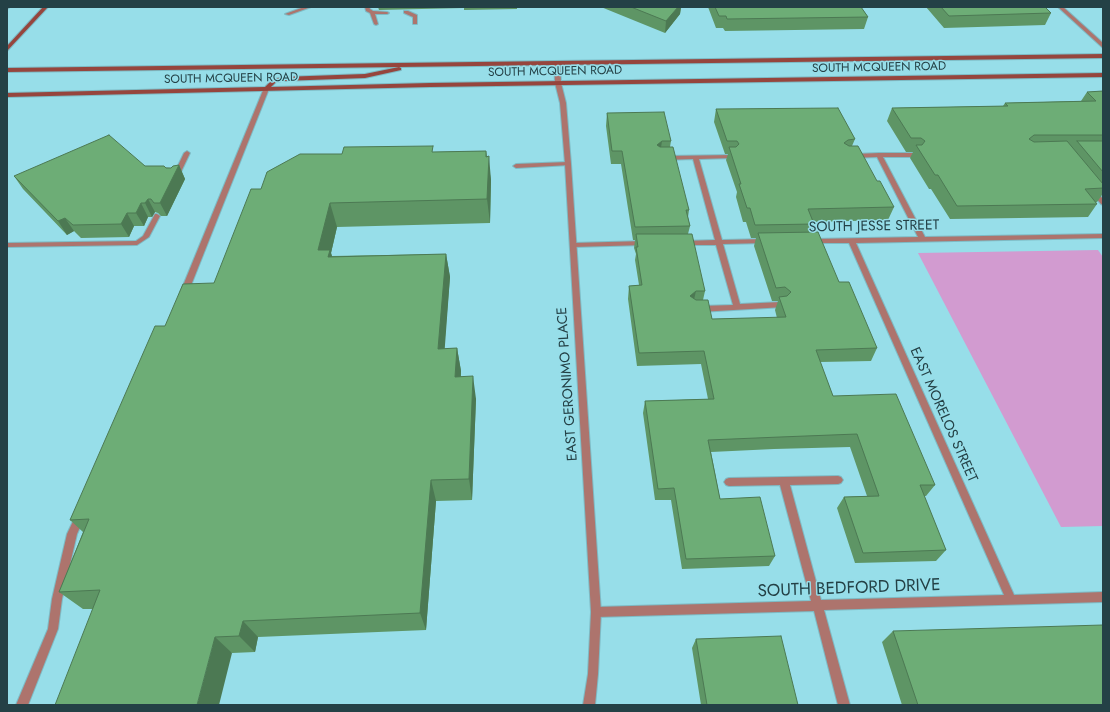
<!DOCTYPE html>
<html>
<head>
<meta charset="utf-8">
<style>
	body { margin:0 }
	#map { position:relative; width:1110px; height:712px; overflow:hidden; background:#97dee9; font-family:Jost,sans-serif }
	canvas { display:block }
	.frame { position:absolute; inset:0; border:8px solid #244146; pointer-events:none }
</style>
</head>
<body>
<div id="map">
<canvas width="1110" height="712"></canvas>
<div class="frame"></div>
</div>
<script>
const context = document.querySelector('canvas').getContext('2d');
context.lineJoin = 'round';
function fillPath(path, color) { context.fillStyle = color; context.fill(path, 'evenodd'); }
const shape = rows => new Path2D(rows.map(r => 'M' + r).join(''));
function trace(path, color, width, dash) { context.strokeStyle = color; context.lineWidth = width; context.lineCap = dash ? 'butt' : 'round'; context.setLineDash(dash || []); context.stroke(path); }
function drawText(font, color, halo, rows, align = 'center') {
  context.font = font + ' Jost,sans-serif'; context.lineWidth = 3; context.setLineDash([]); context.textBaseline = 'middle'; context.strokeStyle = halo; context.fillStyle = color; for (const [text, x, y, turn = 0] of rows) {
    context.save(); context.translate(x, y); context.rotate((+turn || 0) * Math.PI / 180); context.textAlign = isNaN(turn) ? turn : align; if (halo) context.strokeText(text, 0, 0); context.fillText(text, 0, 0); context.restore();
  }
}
const green = shape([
	[1098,250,1103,257,1103,526,1061,527,918,253]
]);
const lane = shape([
	[304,7,311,7,289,15,285,14,304,7],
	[365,7,369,7,370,9,373,11,387,12,389,13,387,14,375,14,378,24,376,25,374,24,370,13,366,11,365,7],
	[404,11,408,11,417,15,417,24,413,24,413,17,404,13,404,11],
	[264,88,269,89,188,293,187,295,181,295,180,293,264,88],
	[187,151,190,153,179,176,176,178,174,177,173,176,184,153,187,151],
	[879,153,915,153,918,155,915,157,883,157,925,237,1103,234,1103,238,856,243,1014,595,1103,592,1103,602,824,610,850,705,838,705,814,611,596,617,592,616,591,612,592,608,596,607,811,601,780,485,729,486,726,485,724,482,726,479,729,478,838,476,841,477,843,480,841,483,838,484,790,485,821,600,1004,595,849,243,812,243,809,241,812,239,918,237,877,157,854,158,851,156,854,154,879,153],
	[732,155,735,157,734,158,699,159,722,240,766,239,769,241,766,243,723,244,740,304,781,302,785,305,784,307,700,312,696,309,700,306,733,305,716,245,684,245,681,243,684,241,715,240,693,159,665,160,662,158,665,156,732,155],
	[568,162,570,163,570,165,516,168,513,166,516,164,568,162],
	[1093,189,1095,190,1103,199,1103,205,1101,204,1090,191,1093,189],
	[155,214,157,214,160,216,149,237,137,245,7,247,7,243,136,241,143,236,155,214],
	[644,241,646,241,647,243,646,245,573,247,570,245,573,243,644,241],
	[80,512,83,513,85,516,77,534,62,599,58,629,28,705,16,705,48,629,52,599,67,534,77,513,80,512]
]);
const street = shape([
	[1058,7,1063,7,1103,43,1103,48,1058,7],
	[557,61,560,63,561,83,566,103,571,164,601,612,598,674,595,705,583,705,588,674,591,612,565,164,560,103,555,83,554,63,557,61]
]);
const secondary = shape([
	[7,7,10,7,7,9,7,7],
	[43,7,48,7,7,51,7,46,43,7],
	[1103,54,1103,58,7,72,7,68,1103,54],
	[399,67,401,68,401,70,365,78,282,81,276,82,271,87,430,83,1103,73,1103,77,430,87,7,97,7,93,265,87,272,80,282,77,365,74,399,67]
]);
const wall = shape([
	[378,7,517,7,517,9,464,10,464,8,379,10],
	[601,7,681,7,680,14,665,33],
	[708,7,861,7,868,17,864,29,725,31,723,28,716,28],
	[926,7,1045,7,1051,13,1045,25,944,28],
	[1103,91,1103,197,1102,195,1097,202,1096,202,1097,204,1088,217,950,219,931,189,929,189,910,158,913,152,906,152,887,121,892,108,1003,106,1005,103,1081,101,1087,92],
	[716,109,855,139,852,146,894,207,888,220,814,222,814,224,812,232,839,282,877,348,871,361,820,362,833,396,935,485,926,496,924,496,946,550,936,561,855,563,837,508,844,497,867,496,850,447,774,449,711,452,720,499,775,556,769,566,682,569,671,500,655,500,643,413,645,401,708,399,701,364,637,366,628,299,629,286,639,285,635,260,636,254,634,248,635,240,633,240,621,164,611,164,606,126,607,113,671,141,670,147,689,210,688,217,690,226,688,234,705,291,703,300,712,319,777,318,775,310,778,301,772,301,754,246,756,238,751,238,746,222,743,222,736,197,737,192,726,160,728,154,725,154,714,122],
	[486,151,491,180,490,223,337,227,331,253,332,256,446,254,450,277,444,349,457,348,461,371,461,376,476,399,472,500,436,501,426,630,258,637,255,652,232,653,92,609,83,609,59,592,83,532,70,520,165,326,214,283,261,189,434,152],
	[179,165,185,179,167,216,161,216,158,213,155,212,152,217,148,217,144,226,134,226,129,237,81,238,74,231,67,235,23,189,14,176,145,166,171,168],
	[893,631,1103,705,902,705,882,642],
	[696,639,798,705,701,705,692,648]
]);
const shadedWall = shape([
	[678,7,681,7,680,14,665,33,666,21],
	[662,141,660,154,657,145],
	[486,151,488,173,489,156,491,180,490,223,487,199],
	[179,165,185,179,167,216,160,203],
	[148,199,155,212,152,217,145,203],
	[141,203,148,217,144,226,136,213],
	[330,203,337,227,331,253,337,274,318,250],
	[127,213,134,226,129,237,121,224],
	[65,218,74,231,67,235,58,221],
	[446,254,450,277,443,372,438,349],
	[696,291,693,304,690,296],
	[457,348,461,371,459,399,455,377],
	[473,376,476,399,472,500,469,479],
	[431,480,436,501,426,630,420,613],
	[243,621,258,637,255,652,239,636],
	[215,637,232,653,219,705,197,705]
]);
const building = shape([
	[631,7,678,7,666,21,631,7],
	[715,7,861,7,868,17,727,19,726,16,719,16,715,7],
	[941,7,1045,7,1051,13,949,16,941,7],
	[1103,91,1103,135,1034,135,1029,139,1034,142,1067,141,1103,184,1103,188,1085,189,1097,204,957,206,938,175,935,175,916,145,922,145,925,141,921,138,911,138,892,108,1008,106,1005,103,1096,101,1087,92,1103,91],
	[838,108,855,139,848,140,844,143,849,146,858,146,877,181,880,181,894,207,808,209,814,224,755,225,750,208,747,208,739,184,741,184,729,147,736,147,739,144,737,141,727,141,716,109,838,108],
	[664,112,671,141,662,141,657,145,660,147,673,147,689,210,686,210,690,226,635,227,622,151,612,151,607,113,664,112],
	[109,135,145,166,164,166,166,168,171,168,173,166,179,165,160,203,154,203,151,199,148,199,145,203,141,203,136,213,127,213,121,224,73,225,65,218,58,221,14,176,109,135],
	[1077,141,1103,141,1103,172,1077,141],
	[433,146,432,152,486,151,486,157,489,156,487,199,330,203,318,250,330,250,328,257,446,254,438,349,457,348,455,377,473,376,469,479,431,480,420,613,243,621,239,636,215,637,197,705,55,705,100,590,59,592,89,519,70,520,155,326,165,326,183,284,214,283,251,189,261,189,267,172,300,154,342,154,344,147,433,146],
	[818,232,839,282,849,282,877,348,816,350,833,396,896,394,935,485,920,485,946,550,863,553,844,497,879,496,857,434,780,437,708,440,720,499,760,497,775,556,686,559,674,488,658,489,645,401,714,399,704,351,639,353,629,286,642,285,636,247,638,247,636,234,692,234,705,291,696,291,690,296,696,300,708,300,712,319,786,317,779,297,787,296,791,292,785,287,776,288,758,233,818,232],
	[1103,625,1103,705,918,705,893,631,1103,625],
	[781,636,798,705,707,705,696,639,781,636]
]);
const farStreetnames = [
	["SOUTH MCQUEEN ROAD",879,68,-1],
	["SOUTH MCQUEEN ROAD",555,72,-1],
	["SOUTH MCQUEEN ROAD",231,79,-1]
];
const streetNames = [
	["SOUTH JESSE STREET",874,227,-1],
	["EAST GERONIMO PLACE",568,384,-94],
	["EAST MORELOS STREET",943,415,66]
];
const nearStreetnames = [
	["SOUTH BEDFORD DRIVE",849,589,-2]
];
fillPath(green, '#d29bd0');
trace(lane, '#7ebbc5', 2);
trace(street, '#7ebbc5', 2);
trace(secondary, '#7ebbc5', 2);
fillPath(lane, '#ad746d');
fillPath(street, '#ad746d');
fillPath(secondary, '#96453d');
fillPath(wall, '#5e9565');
fillPath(shadedWall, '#4c7953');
fillPath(building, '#6dad76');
trace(building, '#4c7953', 1);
drawText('12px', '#244146', '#97dee9', farStreetnames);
drawText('14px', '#244146', '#97dee9', streetNames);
drawText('17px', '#244146', '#97dee9', nearStreetnames);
</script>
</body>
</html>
